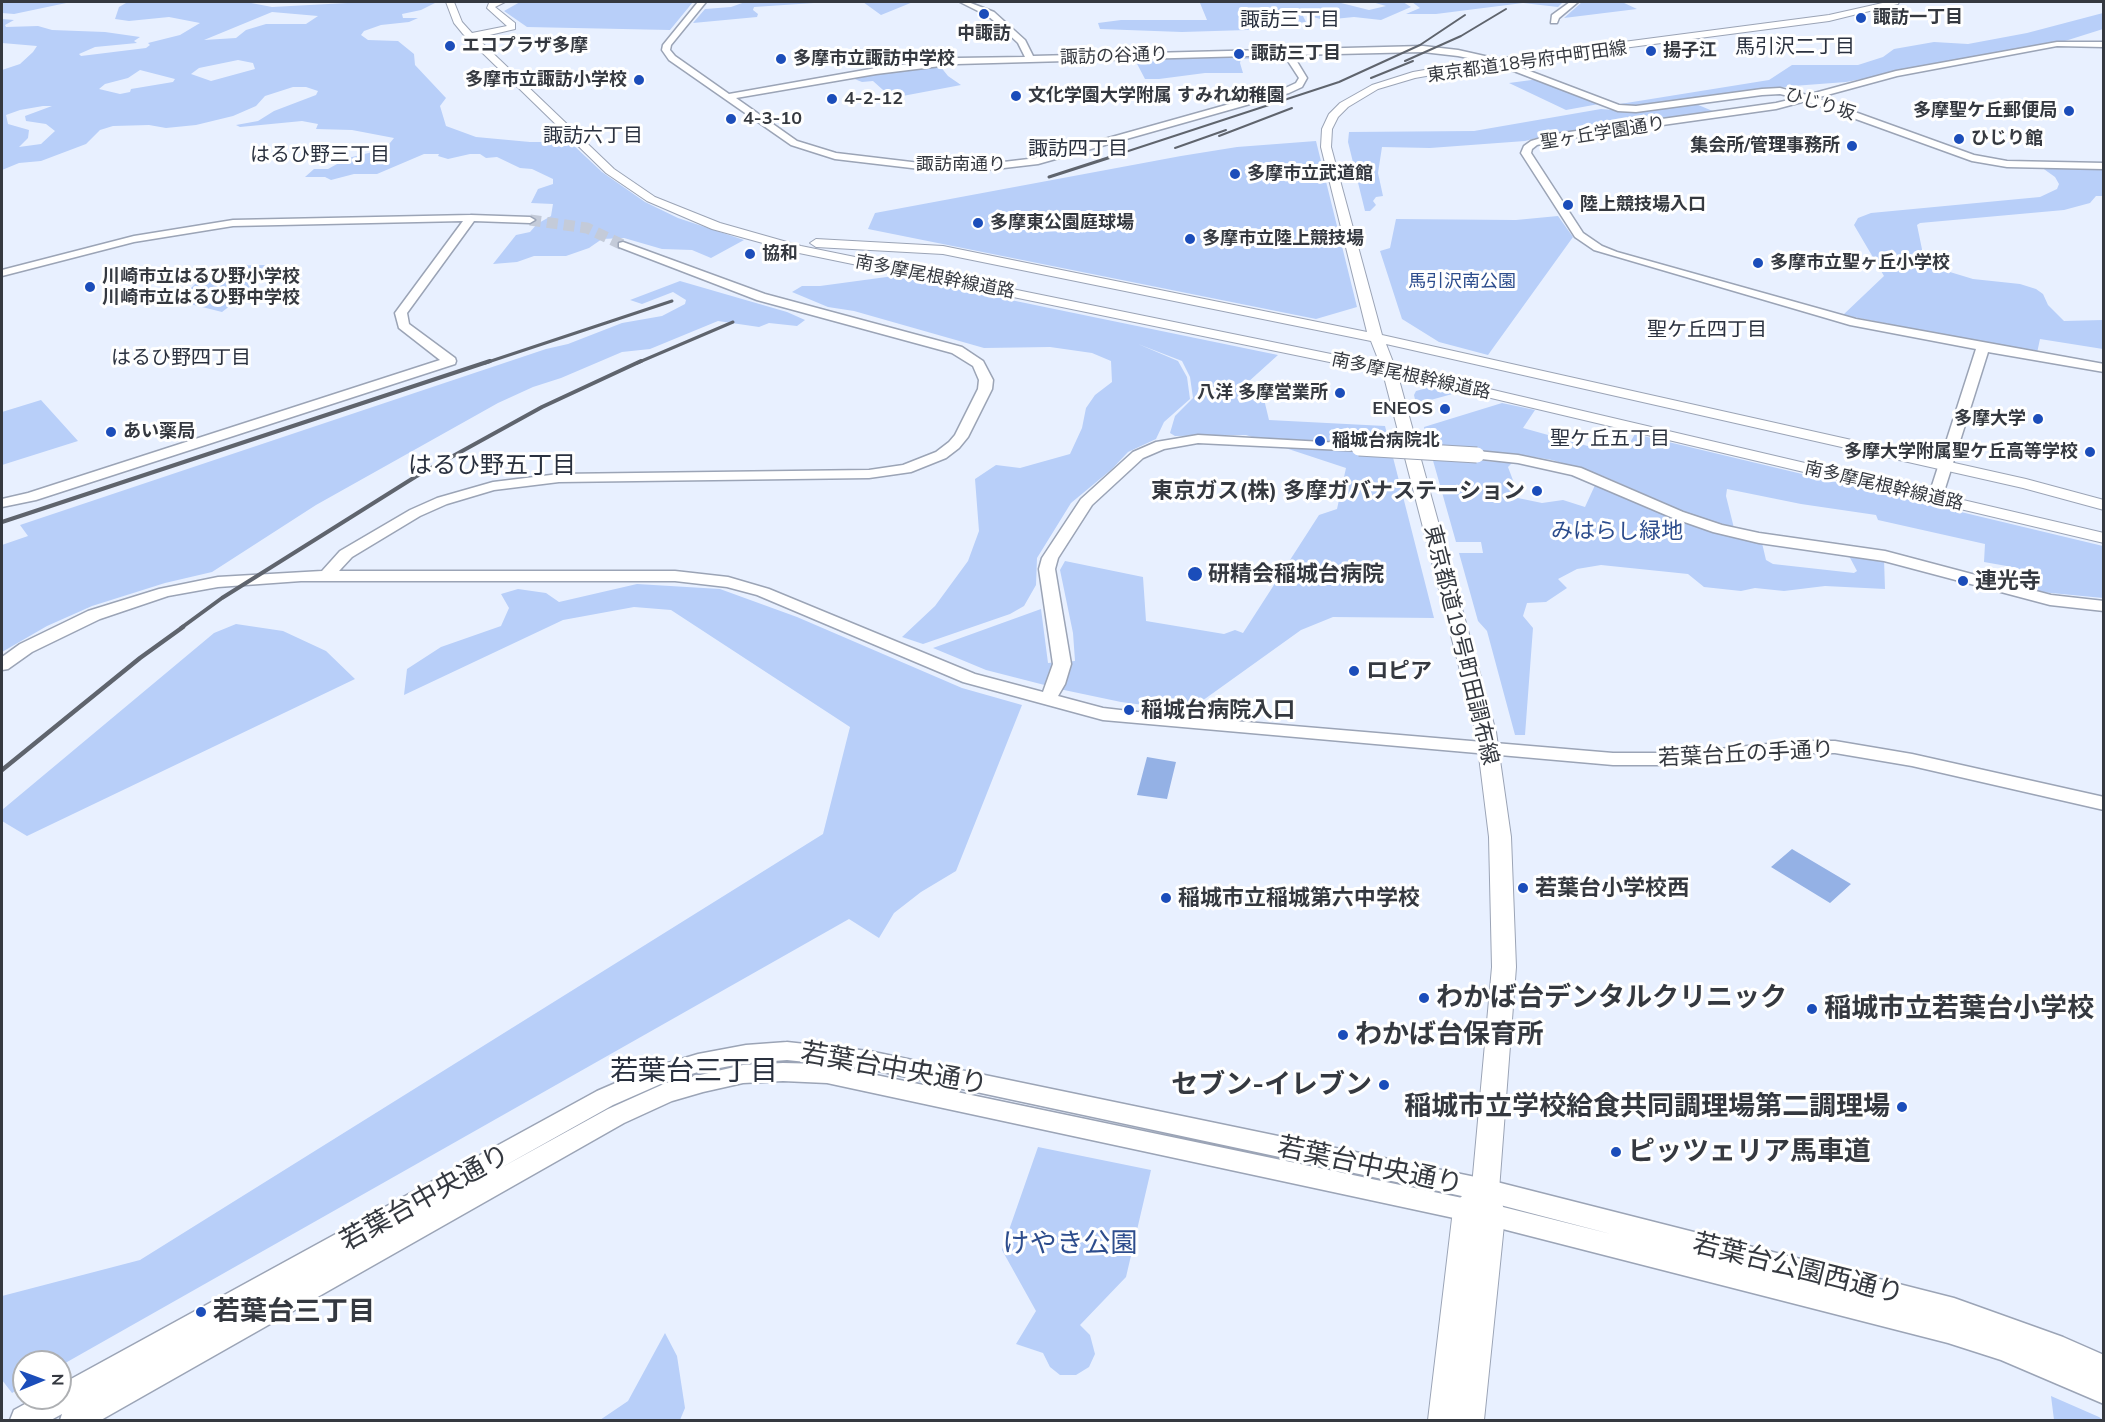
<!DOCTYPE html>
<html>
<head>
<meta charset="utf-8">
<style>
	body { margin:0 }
	#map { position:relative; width:2105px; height:1422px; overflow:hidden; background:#e8f0ff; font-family:Mulish,sans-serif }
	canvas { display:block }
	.frame { position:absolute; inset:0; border:3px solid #353940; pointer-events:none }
	.north { position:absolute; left:12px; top:1350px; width:60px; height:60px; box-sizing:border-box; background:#fff; border:2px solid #aeb0b3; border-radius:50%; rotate:89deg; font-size:16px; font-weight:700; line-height:24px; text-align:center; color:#353940 }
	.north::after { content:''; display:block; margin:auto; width:21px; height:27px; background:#1b4dba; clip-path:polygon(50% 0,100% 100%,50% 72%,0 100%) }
</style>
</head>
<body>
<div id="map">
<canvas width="2105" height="1422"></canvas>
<div class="frame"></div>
<div class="north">N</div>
</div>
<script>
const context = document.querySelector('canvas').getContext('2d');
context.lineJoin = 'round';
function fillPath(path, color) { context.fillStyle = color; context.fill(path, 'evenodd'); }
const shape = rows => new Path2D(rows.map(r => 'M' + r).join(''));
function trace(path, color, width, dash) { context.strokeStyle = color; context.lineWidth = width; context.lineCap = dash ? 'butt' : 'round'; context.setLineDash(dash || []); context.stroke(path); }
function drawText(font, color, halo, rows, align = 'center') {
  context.font = font + ' Mulish,"Noto Sans JP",sans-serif'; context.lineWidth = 6; context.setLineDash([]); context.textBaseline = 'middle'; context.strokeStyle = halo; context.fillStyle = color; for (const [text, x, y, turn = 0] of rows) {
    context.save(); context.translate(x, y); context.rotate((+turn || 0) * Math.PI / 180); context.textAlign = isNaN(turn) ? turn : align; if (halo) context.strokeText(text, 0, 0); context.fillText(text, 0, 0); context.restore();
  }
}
const green = shape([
	[2,2,71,2,14,14,2,13],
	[121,2,246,2,272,7,366,2,437,2,421,10,402,14,403,18,418,18,409,22,381,25,364,31,361,35,368,40,398,41,414,54,415,65,446,98,440,106,446,126,476,137,530,142,570,142,602,172,645,202,678,218,744,240,711,258,692,250,662,249,624,238,602,239,589,248,566,256,534,256,517,262,493,264,516,235,530,232,537,224,551,216,553,204,531,203,538,189,553,184,553,179,532,169,520,168,497,157,486,158,480,154,470,154,448,159,438,156,439,154,424,154,377,174,354,174,331,180,325,177,305,177,314,169,328,169,348,158,385,149,394,138,352,130,316,129,318,124,302,121,240,127,236,125,258,121,274,111,316,95,318,91,306,87,293,87,265,96,256,106,233,116,196,125,166,128,149,125,113,126,100,130,86,144,41,161,19,163,2,170,2,70,20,64,33,52,37,46,2,43,2,19,14,20,5,25,6,27,38,26,52,30,105,32,140,37,134,41,137,43,95,47,79,54,81,56,146,48,150,45,148,43,180,35,200,23,169,17,129,21,115,19,119,7,126,3],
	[272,12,318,16,306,24,266,24,246,30,236,38,204,40],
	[238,60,253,63,255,69,211,81,191,74,199,68],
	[140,70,175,79,173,82,131,89,130,92,120,94,99,89,105,84,128,78],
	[43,106,52,106,25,116,26,121,46,124,55,131,41,144,19,147,28,138,29,130,8,124,6,115,20,110],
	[520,2,693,2,670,30,527,27,504,11],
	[745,2,829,2,754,7,753,10,758,14,757,17,693,23,705,9,731,7],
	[863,2,913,2,881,15],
	[1220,2,1337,2,1369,10,1386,6,1372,2,1403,2,1411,7,1381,20,1354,17,1324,20,1302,14,1306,22,1287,24,1274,19,1270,20,1271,24,1247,30,1182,32,1100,29,1098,23,1121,20,1207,20,1200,3],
	[1412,2,1563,2,1558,7,1523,3,1436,14,1406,14,1420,8],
	[1582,2,1622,2,1637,9,1564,18],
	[2103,13,2103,29,2065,41,1846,82,1793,86,1630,106,1620,104,1769,80,1792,65,1858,65,1883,57,1894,49,1934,42,1968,44,2027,33],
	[1260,54,1263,58,1241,59,1240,63,1243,73,1205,73,1159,79,1145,79,1134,58],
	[940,66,948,76,961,85,892,98,873,81,862,82,852,78],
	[1539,79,1599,104,1566,110,1509,83],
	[1696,104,1715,112,1548,135,1525,141,1430,148,1382,147,1378,173,1383,196,1376,197,1373,201,1376,205,1370,211,1365,211,1348,142,1349,132,1474,131,1601,109,1639,112],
	[1316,141,1357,307,1316,319,868,229,875,213,1181,156,1237,147],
	[2041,167,2103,169,2103,196,2096,196,2090,203,2064,210,1920,223,1917,225,1924,259,1940,269,1973,279,2020,284,2036,289,2043,294,2048,305,2064,321,2103,320,2103,349,2040,339,2037,353,1843,315,1884,276,1854,225,1858,218,1871,213,2040,197,2057,189,2059,184,2055,177],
	[1558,216,1573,237,1488,355,1439,342,1402,319,1380,251,1390,248,1396,219,1516,220],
	[265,265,269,267,235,302,222,312,178,301,213,266],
	[894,276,1278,355,1247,383,1263,395,1269,420,1385,426,1434,618,1333,617,1301,630,1188,711,1121,702,1064,690,986,670,933,648,1041,609,1048,663,1075,661,1073,633,1060,570,1065,561,1143,577,1146,621,1224,634,1235,630,1243,633,1319,515,1337,509,1346,468,1246,435,1175,436,1170,433,1175,416,1193,398,1190,377,1182,361,1138,344,1178,361,1187,377,1190,399,1164,422,1156,439,1128,452,1112,469,1071,503,1037,558,1036,585,1024,606,1010,614,923,644,902,637,935,606,968,561,979,531,975,479,996,465,1020,468,1070,454,1082,428,1086,408,1095,395,1112,382,1111,361,1092,353,1050,347,984,348,854,311,828,307,792,292,802,286,820,286],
	[680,281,787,312,805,320,797,326,769,323,759,327,718,321,650,349,622,352,561,378,533,387,498,403,316,505,212,572,165,583,92,606,47,626,2,652,2,545,28,536,20,525,546,349,568,344,622,323,662,316,685,304,686,300,673,292,642,304,630,300],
	[1427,388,1442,389,1456,393,1416,404,1414,395,1416,391],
	[41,400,78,441,2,465,2,412],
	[1502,403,1535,410,1523,428,1602,450,1628,446,1635,434,2103,546,2103,598,2041,592,2021,587,2018,568,1984,562,1985,544,1878,520,1876,515,1801,504,1727,489,1726,496,1734,528,1685,512,1603,476,1552,460,1516,454,1429,448,1424,427],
	[1432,457,1512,463,1508,467,1514,483,1511,485,1513,497,1542,503,1563,500,1585,507,1596,483,1711,532,1762,543,1766,560,1773,564,1854,573,1857,571,1848,554,1884,559,1885,589,1825,586,1784,591,1755,588,1741,591,1704,587,1688,574,1601,565,1577,569,1558,579,1567,588,1546,602,1527,603,1523,616,1533,628,1525,735,1515,735,1487,631,1478,621,1459,553,1483,553,1481,542,1456,542],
	[637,584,720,589,797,617,962,688,1022,705,956,871,921,892,894,913,879,938,849,919,60,1366,60,1362,24,1362,24,1386,12,1393,2,1380,2,1296,140,1260,823,834,850,727,671,610,634,607,563,620,404,695,407,669,441,647,501,626,509,608,501,594,518,589,546,593,559,602],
	[236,624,283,631,326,651,355,679,27,836,2,821,2,810,214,633],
	[1038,1147,1151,1170,1126,1277,1080,1325,1090,1335,1095,1354,1089,1367,1076,1375,1060,1375,1050,1367,1043,1353,1016,1344,1036,1311,1002,1250],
	[665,1333,677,1356,685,1408,680,1420,600,1420,628,1401],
	[2051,1396,2099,1417,2103,1420,2054,1420]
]);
const water = shape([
	[1147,757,1176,762,1167,799,1137,795],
	[1792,849,1851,884,1830,903,1771,867]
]);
const secondaryTunnel = shape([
	[530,220,587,228,623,245]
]);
const secondary = shape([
	[698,2,706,2,671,45,670,50,675,56,729,94,876,68,957,58,1025,57,1018,43,1000,26,988,16,960,2,968,2,994,12,1025,40,1033,56,1423,46,1458,50,1498,59,1619,105,1636,106,1762,89,1780,88,1807,95,1896,71,2057,42,2104,42,2104,47,2057,46,1897,76,1816,98,1974,155,2007,161,2104,163,2104,169,2007,167,1972,161,1806,101,1776,109,1556,140,1537,145,1532,149,1531,153,1583,233,1602,246,1617,252,1856,319,2104,364,2104,372,1988,352,1942,498,1935,502,1930,501,1928,498,1976,349,1850,325,1594,250,1575,237,1521,153,1524,146,1531,141,1555,134,1776,103,1797,98,1780,94,1762,95,1636,112,1618,111,1493,63,1458,56,1423,52,1293,55,1307,78,1302,87,1289,93,1038,164,978,171,920,169,835,159,791,145,669,60,662,50,663,45,698,2],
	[1284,55,1299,78,1296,83,1283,89,1037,158,978,165,920,163,836,153,797,141,736,98,876,74,957,64,1284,55],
	[1570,2,1578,2,1559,18,1557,23,1551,23,1552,15,1570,2],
	[471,215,530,217,535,220,530,223,474,221,407,313,409,324,455,358,456,361,455,364,36,500,2,507,2,499,28,493,440,360,399,328,395,313,463,221,233,226,134,242,2,276,2,270,134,236,233,220,471,215],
	[623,242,765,294,962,347,983,361,993,380,992,389,968,437,959,448,946,458,911,472,869,478,559,482,494,490,447,504,420,516,352,557,339,571,675,571,728,577,769,589,975,674,1043,692,1053,664,1039,569,1042,558,1081,499,1133,452,1156,442,1198,435,1359,444,1364,445,1366,448,1364,451,1198,443,1164,449,1143,458,1092,505,1058,558,1055,569,1071,664,1065,684,1058,696,1103,708,1163,715,1613,753,1679,753,1797,741,1835,741,1912,754,2104,797,2104,810,1912,766,1835,753,1797,753,1679,765,1613,765,1103,720,963,682,757,595,727,587,675,581,301,581,218,587,168,596,100,619,32,652,8,669,2,670,2,657,20,644,88,611,159,589,218,577,322,571,340,551,410,510,437,498,493,482,559,474,869,470,903,465,936,452,949,442,955,435,978,389,979,380,973,366,952,353,757,300,619,247,619,243,623,242],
	[1477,451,1518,455,1581,468,1683,512,1722,525,1759,533,1885,551,2051,595,2104,601,2104,611,2050,605,1884,561,1759,543,1713,532,1673,518,1572,475,1518,463,1472,458,1470,455,1477,451],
	[787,1042,869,1051,1485,1179,1954,1298,2063,1337,2104,1355,2104,1404,2001,1360,1948,1343,1491,1226,827,1083,783,1081,743,1083,703,1092,672,1101,624,1123,101,1420,60,1420,62,1414,51,1420,10,1420,14,1410,36,1398,60,1398,60,1385,597,1091,648,1069,698,1054,746,1045,787,1042],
	[787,1060,825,1064,783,1063,743,1065,666,1083,608,1109,497,1170,613,1105,663,1083,698,1072,746,1063,787,1060],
	[828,1065,869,1069,1485,1201,1611,1234,1491,1204,828,1065]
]);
const primary = shape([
	[446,2,454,2,462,22,472,33,507,26,487,8,489,3,505,2,495,7,515,23,515,29,477,38,614,169,655,197,720,223,801,246,1380,364,1371,341,943,254,816,247,810,243,816,239,943,246,1367,332,1321,147,1322,129,1329,114,1340,103,1372,85,1413,72,1471,62,1829,15,1887,2,1899,2,1898,4,1829,21,1471,68,1415,78,1378,89,1348,107,1338,117,1332,129,1331,147,1382,335,2026,479,2104,500,2104,510,2023,488,1386,344,1395,367,2104,533,2104,543,1398,376,1496,732,1511,837,1516,967,1499,1190,1505,1215,1484,1420,1428,1420,1453,1210,1457,1201,1472,1186,1492,967,1489,837,1476,732,1383,373,799,253,712,229,647,201,606,173,463,34,454,23,446,2]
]);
const railFar3 = shape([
	[1405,61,1461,36,1506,9],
	[1371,78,1413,61],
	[1219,136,1292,108],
	[1175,148,1226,130],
	[1107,158,1339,82,1420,45,1465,15]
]);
const railFar2 = shape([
	[1049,177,1111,157],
	[485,363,672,301],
	[637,363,733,322]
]);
const railFar1 = shape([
	[2,522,490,361],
	[181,628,222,598,415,477,542,407,641,361]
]);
const rail = shape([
	[2,770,140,658,183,627]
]);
const secondaryBridge = shape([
	[1359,448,1477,455]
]);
const markers = [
	[984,14,6,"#1b4dba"],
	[1861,18,6,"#1b4dba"],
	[450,46,6,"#1b4dba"],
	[1651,51,6,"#1b4dba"],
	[1239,54,6,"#1b4dba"],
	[781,59,6,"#1b4dba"],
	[639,80,6,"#1b4dba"],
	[1016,96,6,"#1b4dba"],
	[832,99,6,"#1b4dba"],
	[2069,111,6,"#1b4dba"],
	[731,119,6,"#1b4dba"],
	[1959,139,6,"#1b4dba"],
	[1852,146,6,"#1b4dba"],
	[1235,174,6,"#1b4dba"],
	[1568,205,6,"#1b4dba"],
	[978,223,6,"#1b4dba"],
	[1190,239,6,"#1b4dba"],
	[750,254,6,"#1b4dba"],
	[1758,263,6,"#1b4dba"],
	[90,287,6,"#1b4dba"],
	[1340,393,6,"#1b4dba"],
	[1445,409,6,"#1b4dba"],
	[2038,419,6,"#1b4dba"],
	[111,432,6,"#1b4dba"],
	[1320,441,6,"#1b4dba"],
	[2090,452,6,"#1b4dba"],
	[1537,491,6,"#1b4dba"],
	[1195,574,8,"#1b4dba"],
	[1963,581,6,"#1b4dba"],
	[1354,671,6,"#1b4dba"],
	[1129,710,6,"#1b4dba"],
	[1523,888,6,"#1b4dba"],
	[1166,898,6,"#1b4dba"],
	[1424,998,6,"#1b4dba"],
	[1812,1009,6,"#1b4dba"],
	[1343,1035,6,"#1b4dba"],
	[1384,1085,6,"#1b4dba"],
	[1902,1107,6,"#1b4dba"],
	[1616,1152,6,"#1b4dba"],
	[201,1312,6,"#1b4dba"]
];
const farPoinames = [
	["諏訪一丁目",1873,18],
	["中諏訪",984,34,"center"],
	["エコプラザ多摩",462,46],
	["揚子江",1663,51],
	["諏訪三丁目",1251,54],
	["多摩市立諏訪中学校",793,59],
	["多摩市立諏訪小学校",627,80,"right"],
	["文化学園大学附属 すみれ幼稚園",1028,96],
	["4-2-12",844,99],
	["多摩聖ケ丘郵便局",2057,111,"right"],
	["4-3-10",743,119],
	["ひじり館",1971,139],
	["集会所/管理事務所",1840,146,"right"],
	["多摩市立武道館",1247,174],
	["陸上競技場入口",1580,205],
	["多摩東公園庭球場",990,223],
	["多摩市立陸上競技場",1202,239],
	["協和",762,254],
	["多摩市立聖ヶ丘小学校",1770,263],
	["川崎市立はるひ野小学校",102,277],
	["川崎市立はるひ野中学校",102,298],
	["八洋 多摩営業所",1328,393,"right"],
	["ENEOS",1433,409,"right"],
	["多摩大学",2026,419,"right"],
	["あい薬局",123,432],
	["稲城台病院北",1332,441],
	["多摩大学附属聖ケ丘高等学校",2078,452,"right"]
];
const farStreetnames = [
	["諏訪の谷通り",1114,56,-2],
	["東京都道18号府中町田線",1527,62,-8],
	["ひじり坂",1820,104,17],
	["聖ヶ丘学園通り",1603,133,-9],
	["諏訪南通り",961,165],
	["南多摩尾根幹線道路",935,277,11],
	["南多摩尾根幹線道路",1411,376,12],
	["南多摩尾根幹線道路",1884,486,13]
];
const farParknames = [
	["馬引沢南公園",1462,282]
];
const farNeighbourhoodnames = [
	["諏訪三丁目",1290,20],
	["馬引沢二丁目",1795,47],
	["諏訪六丁目",593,136],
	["諏訪四丁目",1078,149],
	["はるひ野三丁目",320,155],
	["聖ケ丘四丁目",1707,330],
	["はるひ野四丁目",181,358],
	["聖ケ丘五丁目",1610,439]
];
const poiNames = [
	["東京ガス(株) 多摩ガバナステーション",1525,491,"right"],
	["研精会稲城台病院",1208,574],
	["連光寺",1975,581],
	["ロピア",1366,671],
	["稲城台病院入口",1141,710],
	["若葉台小学校西",1535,888],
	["稲城市立稲城第六中学校",1178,898]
];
const parkNames = [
	["みはらし緑地",1617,531]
];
const streetNames = [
	["東京都道19号町田調布線",1461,645,76],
	["若葉台丘の手通り",1746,754,-3]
];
const neighbourhoodNames = [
	["はるひ野五丁目",492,466]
];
const nearPoinames = [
	["わかば台デンタルクリニック",1436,998],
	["稲城市立若葉台小学校",1824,1009],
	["わかば台保育所",1355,1035],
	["セブン-イレブン",1372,1085,"right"],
	["稲城市立学校給食共同調理場第二調理場",1890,1107,"right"],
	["ピッツェリア馬車道",1628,1152],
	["若葉台三丁目",213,1312]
];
const nearStreetnames = [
	["若葉台中央通り",894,1069,10],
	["若葉台中央通り",1370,1166,12],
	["若葉台中央通り",425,1198,-29],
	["若葉台公園西通り",1798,1269,14]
];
const nearParknames = [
	["けやき公園",1070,1244]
];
const nearNeighbourhoodnames = [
	["若葉台三丁目",694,1072]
];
fillPath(green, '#b8cff9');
fillPath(water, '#94b1e5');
trace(secondaryTunnel, '#c4cbd9', 11, [11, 6]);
trace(secondary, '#9ba4b6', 3);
trace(primary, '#9ba4b6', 2);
fillPath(secondary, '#fff');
fillPath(primary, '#fff');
trace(railFar3, '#5f646d', 2);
trace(railFar2, '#5f646d', 3);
trace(railFar1, '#5f646d', 4);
trace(rail, '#5f646d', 4.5);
trace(secondaryBridge, '#9ba4b6', 17, []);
trace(secondaryBridge, '#fff', 15);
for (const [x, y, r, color] of markers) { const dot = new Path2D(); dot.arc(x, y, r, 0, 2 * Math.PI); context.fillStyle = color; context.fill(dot); trace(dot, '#fff', 2); }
drawText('bold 18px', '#353940', '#fff', farPoinames, 'left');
drawText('18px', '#353940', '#fff', farStreetnames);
drawText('18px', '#2d4d8d', '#fff', farParknames);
drawText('20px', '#2a313f', '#fff', farNeighbourhoodnames);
drawText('bold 22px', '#353940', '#fff', poiNames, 'left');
drawText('22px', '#2d4d8d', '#fff', parkNames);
drawText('22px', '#353940', '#fff', streetNames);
drawText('24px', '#2a313f', '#fff', neighbourhoodNames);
drawText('bold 27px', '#353940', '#fff', nearPoinames, 'left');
drawText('27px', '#353940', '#fff', nearStreetnames);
drawText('27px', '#2d4d8d', '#fff', nearParknames);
drawText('28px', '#2a313f', '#fff', nearNeighbourhoodnames);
</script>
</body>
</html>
